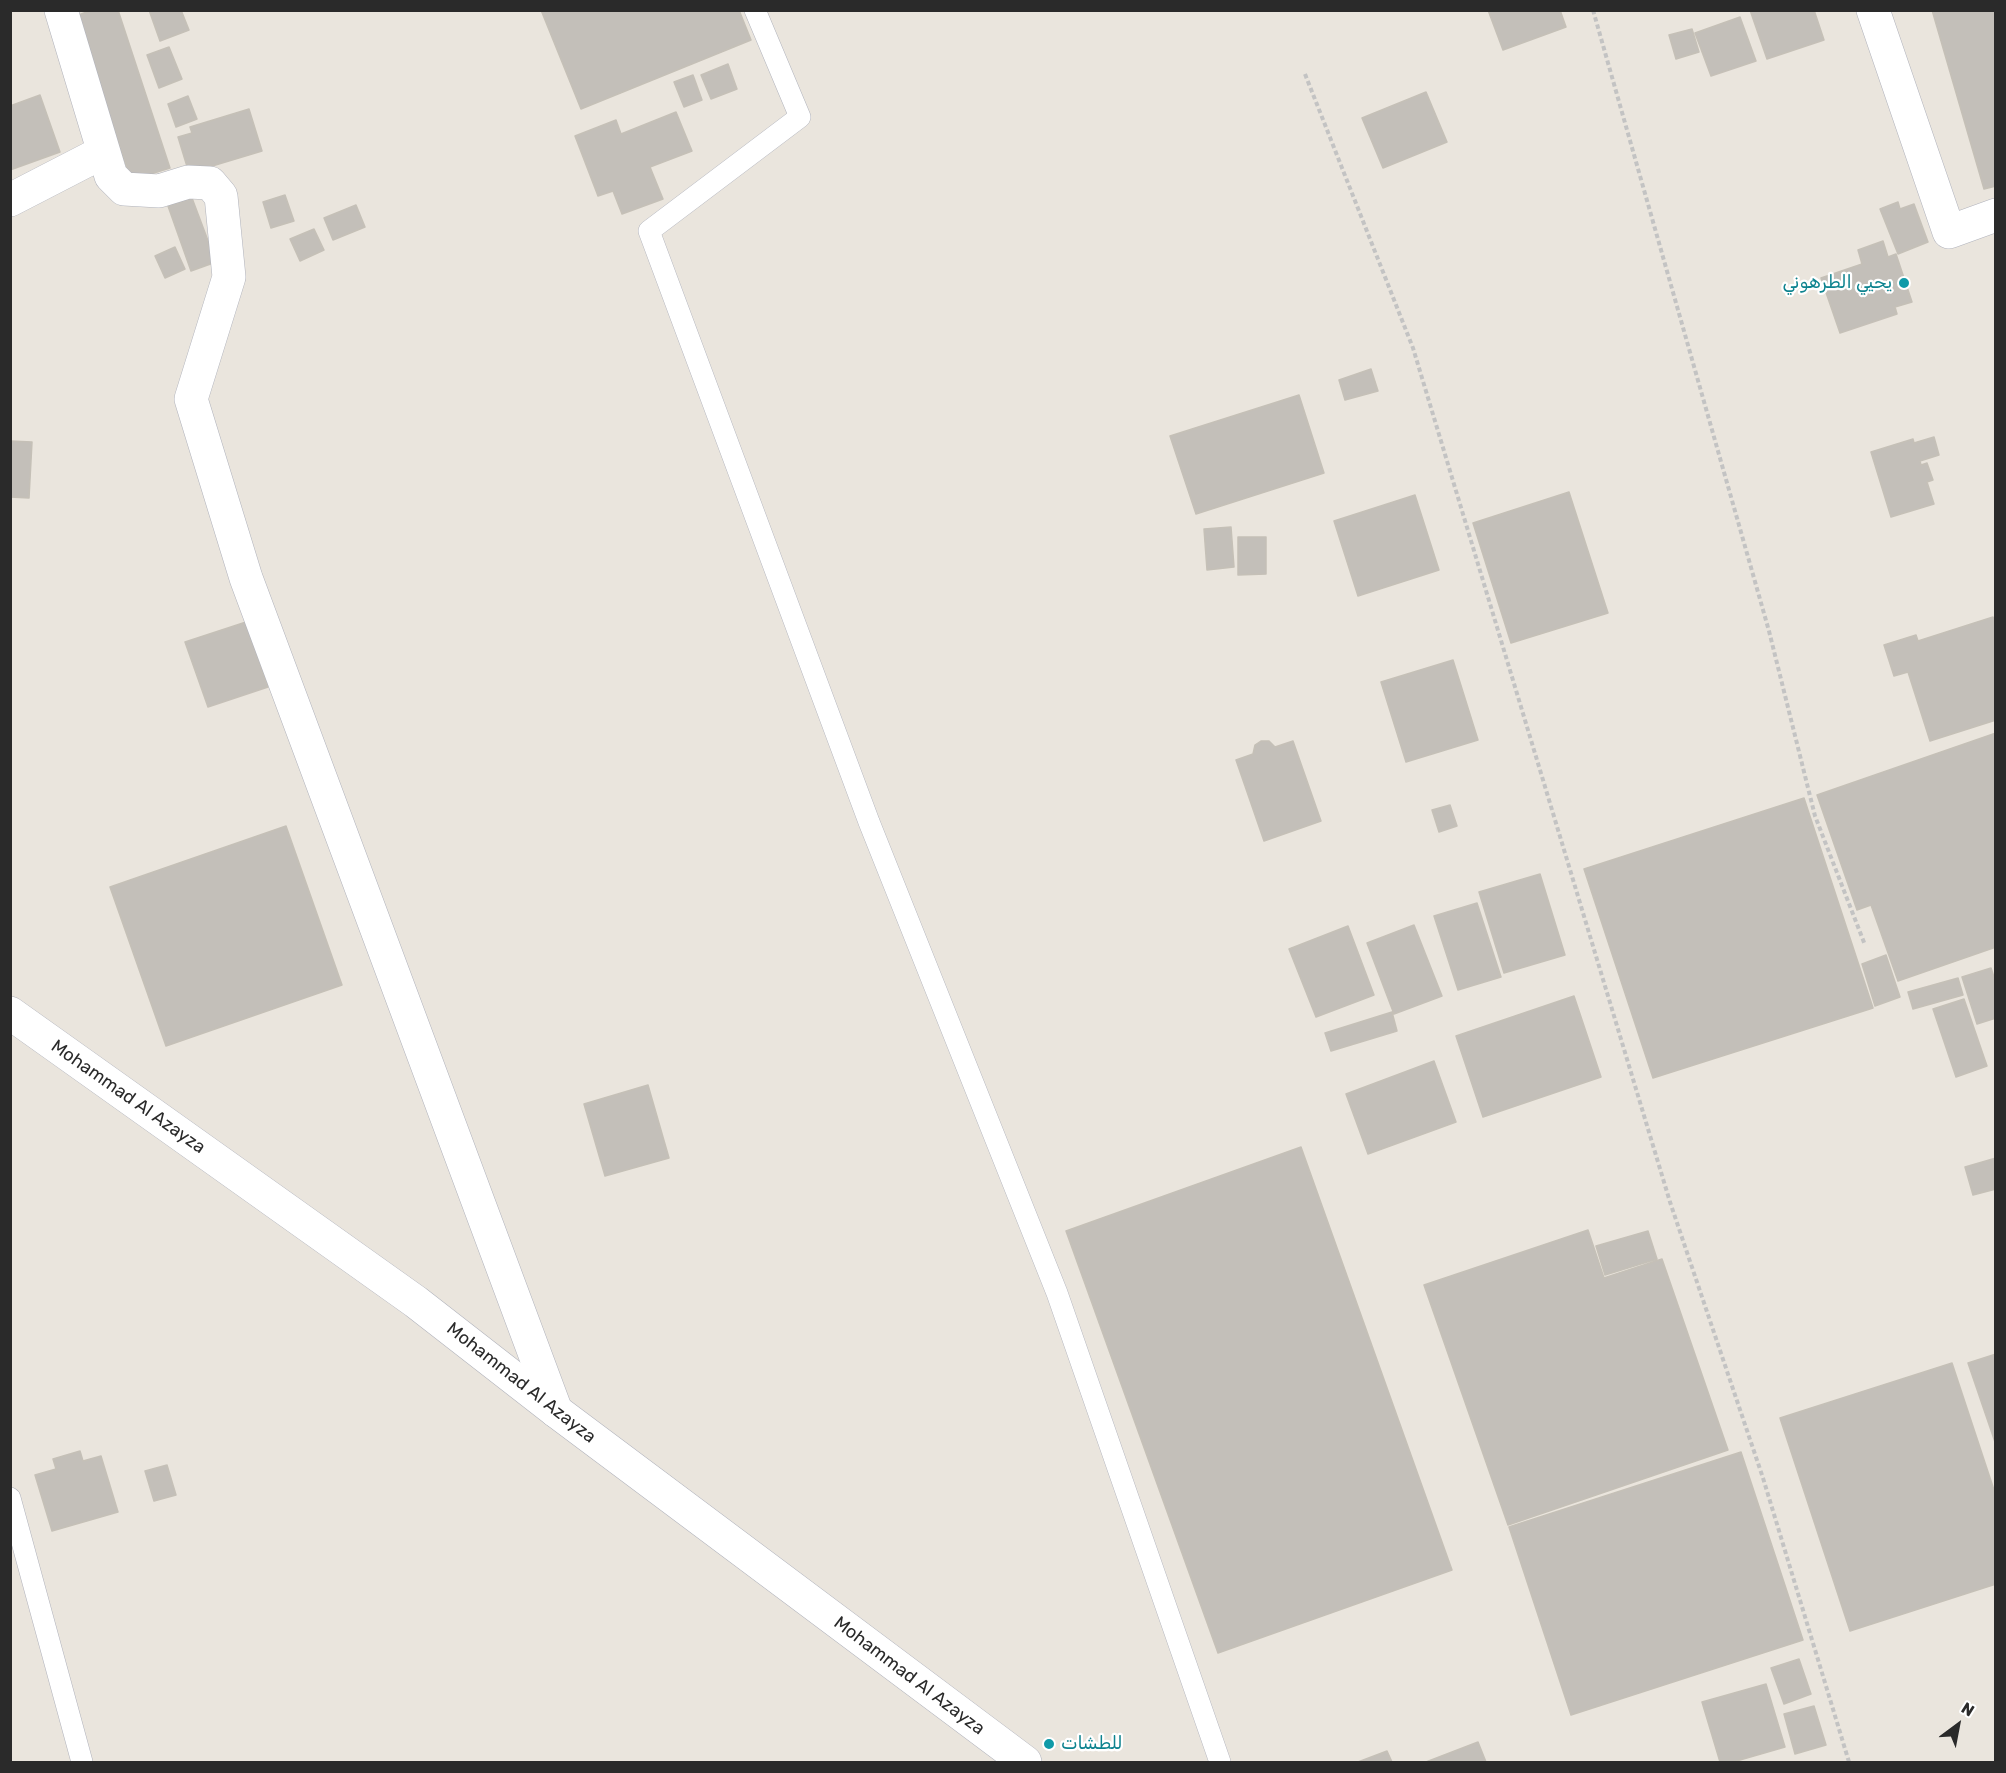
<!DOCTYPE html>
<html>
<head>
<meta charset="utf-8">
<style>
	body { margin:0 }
	#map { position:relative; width:2006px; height:1773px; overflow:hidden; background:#eae5dd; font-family:Rubik,sans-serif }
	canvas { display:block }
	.frame { position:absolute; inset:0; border:12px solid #2a2a2a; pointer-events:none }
	.north { position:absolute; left:1928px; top:1695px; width:60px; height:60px; -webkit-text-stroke:4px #fff; paint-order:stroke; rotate:32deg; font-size:16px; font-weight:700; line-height:24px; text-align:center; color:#2a2a2a }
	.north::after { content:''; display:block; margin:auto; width:21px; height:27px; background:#2a2a2a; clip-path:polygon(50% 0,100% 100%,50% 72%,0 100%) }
</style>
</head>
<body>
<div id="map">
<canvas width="2006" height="1773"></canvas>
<div class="frame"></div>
<div class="north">N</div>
</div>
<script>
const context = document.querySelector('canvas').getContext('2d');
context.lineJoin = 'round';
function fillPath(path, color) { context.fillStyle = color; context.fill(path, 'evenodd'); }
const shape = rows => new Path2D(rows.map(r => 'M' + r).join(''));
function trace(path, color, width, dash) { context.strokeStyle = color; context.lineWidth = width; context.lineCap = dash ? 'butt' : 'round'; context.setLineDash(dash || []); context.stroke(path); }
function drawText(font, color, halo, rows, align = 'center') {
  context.font = font + ' Rubik,Vazirmatn,sans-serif'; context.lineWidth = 4.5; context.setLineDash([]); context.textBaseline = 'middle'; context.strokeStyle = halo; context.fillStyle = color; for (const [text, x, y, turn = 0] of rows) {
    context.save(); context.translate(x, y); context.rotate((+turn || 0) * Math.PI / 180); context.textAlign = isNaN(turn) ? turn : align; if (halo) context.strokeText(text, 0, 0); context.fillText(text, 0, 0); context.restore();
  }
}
const building = shape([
	[92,10,118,10,170,168,131,180,76,16,92,10],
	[149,10,181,10,189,30,160,41,149,10],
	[541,10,739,10,751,40,581,109,541,10],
	[1488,10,1560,10,1566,27,1503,50,1488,10],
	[1750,10,1814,10,1824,40,1767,59,1750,10],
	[1932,10,1996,10,1996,186,1984,189,1932,10],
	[1740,17,1756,61,1711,76,1695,33,1740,17],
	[1692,29,1699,52,1676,59,1669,35,1692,29],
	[169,47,182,79,159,88,147,55,169,47],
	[728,64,737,89,711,99,701,75,728,64],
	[693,75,702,100,684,107,674,82,693,75],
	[1426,92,1447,142,1383,168,1362,118,1426,92],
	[40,95,60,152,10,170,10,106,40,95],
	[188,96,197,119,176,127,168,104,188,96],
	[249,109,262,151,189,173,178,137,192,133,190,127,249,109],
	[676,112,692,151,650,167,663,199,622,214,613,191,598,196,575,136,616,120,621,134,676,112],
	[285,195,294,221,271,228,263,202,285,195],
	[192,198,216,262,191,271,168,206,192,198],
	[1898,202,1900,209,1914,204,1928,242,1898,254,1880,209,1898,202],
	[356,205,365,227,333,240,324,218,356,205],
	[314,229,324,250,300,261,290,239,314,229],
	[1883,241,1888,257,1896,254,1912,302,1895,307,1897,314,1840,333,1821,278,1862,264,1858,250,1883,241],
	[175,247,185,269,165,278,155,256,175,247],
	[1371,369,1378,391,1345,400,1339,380,1371,369],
	[1299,395,1324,473,1196,514,1170,436,1299,395],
	[1934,437,1939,455,1920,461,1921,465,1927,463,1933,480,1927,482,1934,504,1891,517,1871,452,1913,439,1914,443,1934,437],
	[10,441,32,442,29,498,10,497,10,441],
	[1569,492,1608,613,1511,643,1473,523,1569,492],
	[1415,495,1439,570,1358,596,1334,521,1415,495],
	[1231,527,1234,567,1207,570,1204,529,1231,527],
	[1238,537,1266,537,1266,574,1238,575,1238,537],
	[1993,617,1996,624,1996,720,1930,741,1908,672,1894,676,1884,645,1916,635,1918,641,1993,617],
	[246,622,268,687,208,707,185,642,246,622],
	[1453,660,1478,740,1406,762,1381,682,1453,660],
	[1996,733,1996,947,1898,981,1871,905,1857,910,1817,795,1996,733],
	[1261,741,1269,741,1275,747,1293,741,1321,821,1264,841,1236,760,1253,754,1255,745,1261,741],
	[1804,798,1873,1008,1653,1078,1584,869,1804,798],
	[1450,805,1457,826,1439,832,1432,810,1450,805],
	[286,826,342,985,166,1046,110,887,286,826],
	[1540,874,1565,955,1504,973,1479,892,1540,874],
	[1477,903,1501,977,1458,990,1434,916,1477,903],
	[1414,925,1442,996,1394,1014,1367,943,1414,925],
	[1348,926,1374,995,1316,1017,1289,949,1348,926],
	[1886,955,1900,997,1875,1006,1862,964,1886,955],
	[1991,968,1996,983,1996,1018,1977,1024,1962,977,1991,968],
	[1958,978,1963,995,1913,1009,1908,992,1958,978],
	[1574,996,1601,1077,1483,1117,1456,1036,1574,996],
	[1964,999,1987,1066,1956,1077,1933,1009,1964,999],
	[1392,1012,1397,1031,1331,1051,1325,1033,1392,1012],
	[1434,1061,1456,1122,1368,1154,1346,1094,1434,1061],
	[648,1085,669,1158,605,1176,584,1104,648,1085],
	[1301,1147,1452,1570,1218,1653,1066,1231,1301,1147],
	[1996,1158,1996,1189,1973,1195,1965,1167,1996,1158],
	[1588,1230,1604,1278,1662,1259,1728,1450,1508,1525,1424,1285,1588,1230],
	[1648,1231,1657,1259,1605,1275,1596,1246,1648,1231],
	[1996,1354,1996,1445,1968,1363,1996,1354],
	[1952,1363,1996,1496,1996,1584,1850,1631,1780,1418,1952,1363],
	[80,1451,83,1461,101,1456,118,1512,52,1531,35,1475,56,1469,53,1459,80,1451],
	[1741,1452,1803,1640,1571,1715,1509,1527,1741,1452],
	[167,1465,176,1495,154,1501,145,1471,167,1465],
	[1799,1659,1811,1694,1784,1704,1771,1668,1799,1659],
	[1766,1684,1785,1747,1733,1762,1720,1762,1702,1702,1766,1684],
	[1814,1706,1826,1745,1795,1754,1784,1714,1814,1706],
	[1478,1742,1486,1762,1426,1762,1478,1742],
	[1387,1751,1392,1762,1358,1762,1387,1751]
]);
const path = shape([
	[1593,10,1769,631,1815,816,1865,945],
	[1305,74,1413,348,1670,1202,1763,1478,1849,1762]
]);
const service = shape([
	[755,10,800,117,649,231,869,822,1057,1293,1220,1762],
	[10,1498,82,1762]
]);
const minor = shape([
	[61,10,111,176,124,189,159,191,188,182,210,183,221,196,229,277,191,399,246,578,556,1411],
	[1873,10,1949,232,1996,215],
	[10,200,103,152]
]);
const secondary = shape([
	[10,1013,416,1302,556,1411,1025,1762]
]);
const markers = [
	[1904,283,6,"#0f9aa8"],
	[1049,1744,6,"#0f9aa8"]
];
const cultureNames = [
	["يحيي الطرهوني",1892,283],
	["للطشات",1061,1744,"left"]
];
const streetNames = [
	["Mohammad Al Azayza",128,1097,35],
	["Mohammad Al Azayza",521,1383,38],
	["Mohammad Al Azayza",909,1676,37]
];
fillPath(building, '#c3bfb9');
trace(building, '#c5c0b7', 1.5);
trace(service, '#b1b3bc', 22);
trace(minor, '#b1b3bc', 34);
trace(secondary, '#b1b3bc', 34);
trace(path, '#c3c3c3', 4, [4.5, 3]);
trace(service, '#fff', 21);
trace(minor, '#fff', 33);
trace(secondary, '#fff', 33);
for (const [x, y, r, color] of markers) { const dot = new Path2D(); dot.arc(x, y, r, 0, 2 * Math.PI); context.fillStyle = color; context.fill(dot); trace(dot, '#fff', 2); }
drawText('18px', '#0d838f', '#fff', cultureNames, 'right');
drawText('18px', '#2a2a2a', '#fff', streetNames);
</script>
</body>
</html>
